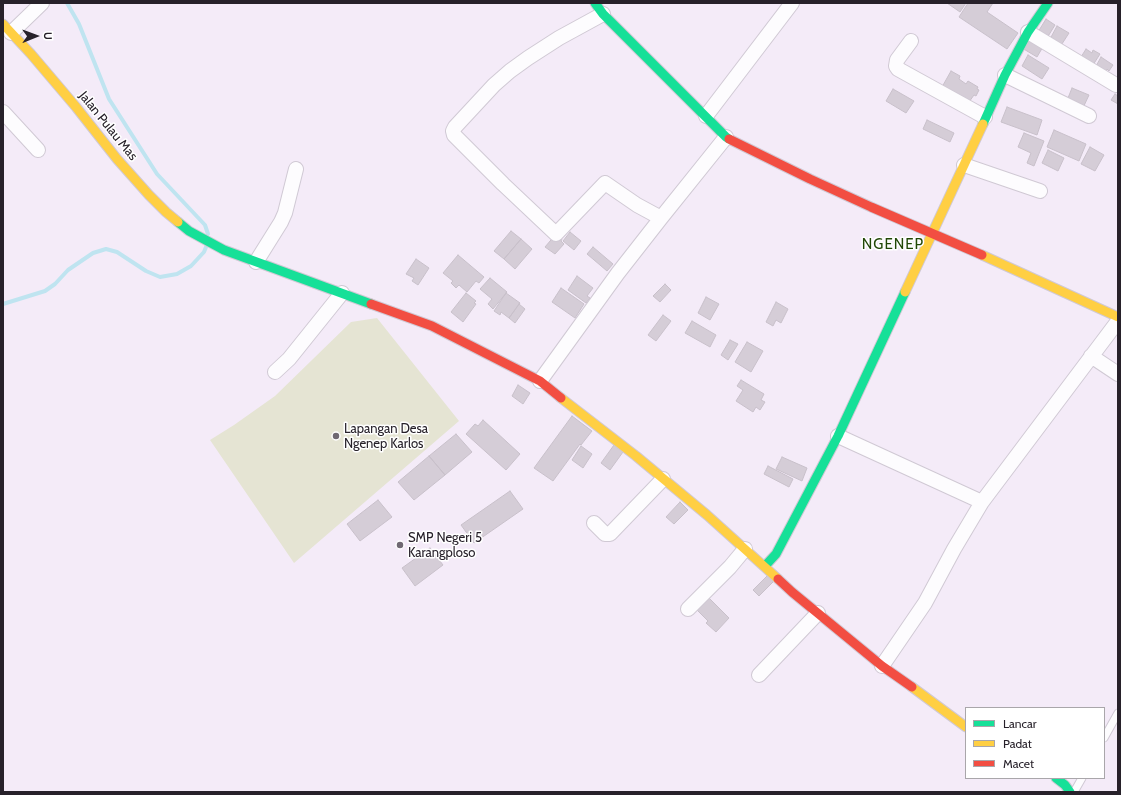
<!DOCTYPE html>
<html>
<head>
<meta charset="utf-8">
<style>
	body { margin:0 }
	#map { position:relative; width:1121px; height:795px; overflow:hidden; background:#f4ebf8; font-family:Cabin,sans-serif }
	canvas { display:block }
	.frame { position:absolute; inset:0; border:4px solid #27212a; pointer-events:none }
	.legend { position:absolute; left:965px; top:707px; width:140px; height:72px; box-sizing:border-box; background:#fff; border:1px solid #a9a6aa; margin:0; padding:5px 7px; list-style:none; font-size:12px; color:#27212a }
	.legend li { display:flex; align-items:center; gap:8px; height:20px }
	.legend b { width:20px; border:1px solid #a9a6aa }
	.north { position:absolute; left:16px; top:16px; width:40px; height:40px; -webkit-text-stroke:3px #fff; paint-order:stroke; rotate:89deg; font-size:11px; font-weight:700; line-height:16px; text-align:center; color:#27212a }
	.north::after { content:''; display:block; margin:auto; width:14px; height:18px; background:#27212a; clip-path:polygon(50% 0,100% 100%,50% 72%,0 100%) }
</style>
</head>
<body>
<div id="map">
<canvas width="1121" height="795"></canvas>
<div class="frame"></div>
<ul class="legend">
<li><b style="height:5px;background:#16e098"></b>Lancar</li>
<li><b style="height:5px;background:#ffcf43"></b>Padat</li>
<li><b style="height:5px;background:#f24e42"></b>Macet</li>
</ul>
<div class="north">U</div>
</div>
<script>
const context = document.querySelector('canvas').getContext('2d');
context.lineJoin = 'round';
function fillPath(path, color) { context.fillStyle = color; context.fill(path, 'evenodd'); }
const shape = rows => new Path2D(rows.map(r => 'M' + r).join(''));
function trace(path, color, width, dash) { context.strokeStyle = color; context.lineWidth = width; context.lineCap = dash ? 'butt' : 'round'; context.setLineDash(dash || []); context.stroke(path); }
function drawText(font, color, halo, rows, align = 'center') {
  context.font = font + ' Cabin,sans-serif'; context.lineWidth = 3; context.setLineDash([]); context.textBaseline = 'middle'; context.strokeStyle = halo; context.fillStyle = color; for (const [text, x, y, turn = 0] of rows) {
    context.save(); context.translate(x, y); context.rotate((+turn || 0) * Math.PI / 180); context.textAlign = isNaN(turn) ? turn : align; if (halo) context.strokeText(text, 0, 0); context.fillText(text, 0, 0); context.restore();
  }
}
const green = shape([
	[377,318,459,421,294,563,210,440,234,425,275,396,351,322]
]);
const stream = shape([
	[67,3,79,24,109,99,157,174,205,225,208,234],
	[3,304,45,291,55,284,68,270,93,253,106,249,117,252,146,271,160,277,177,274,191,266,204,252,206,247]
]);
const building = shape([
	[947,3,966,3,960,12,947,3],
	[968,3,993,3,987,12,1018,33,1007,49,959,17,968,3],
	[1046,19,1055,25,1047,38,1038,32,1046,19],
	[1057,26,1069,33,1060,47,1050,39,1057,26],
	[1029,36,1044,45,1037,57,1022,48,1029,36],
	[1086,49,1092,53,1093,50,1100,54,1093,65,1081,57,1086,49],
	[1028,55,1049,68,1042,79,1022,66,1028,55],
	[1101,57,1113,65,1109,71,1107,69,1104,74,1095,68,1101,57],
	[951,71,960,76,959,79,966,84,968,81,978,87,977,89,979,90,976,96,974,95,969,102,942,87,951,71],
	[1072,88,1089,95,1082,110,1066,103,1072,88],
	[893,89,914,101,906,113,886,101,893,89],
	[1115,94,1118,96,1118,104,1111,100,1115,94],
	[1007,107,1042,120,1037,135,1001,122,1007,107],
	[927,120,954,133,950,142,923,129,927,120],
	[1054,130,1086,144,1079,161,1047,147,1054,130],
	[1024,133,1044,141,1034,166,1027,163,1031,153,1018,147,1024,133],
	[1090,147,1104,155,1095,171,1081,164,1090,147],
	[1048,150,1064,158,1058,171,1042,163,1048,150],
	[511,231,521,239,504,259,494,251,511,231],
	[570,232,581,241,574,250,563,241,570,232],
	[556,234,562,239,561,241,564,244,555,254,545,247,556,234],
	[521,239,532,249,515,269,504,259,521,239],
	[593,247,613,264,607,271,587,254,593,247],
	[458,255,484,277,479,283,476,281,467,292,459,285,456,288,451,283,453,281,443,273,458,255],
	[416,259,429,268,418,285,412,281,414,278,406,274,416,259],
	[577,276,593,288,587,296,590,298,586,303,568,290,577,276],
	[490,278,507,292,493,309,488,304,492,299,480,289,490,278],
	[665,284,671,290,660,302,653,296,665,284],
	[561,288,584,304,575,318,552,302,561,288],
	[466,293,476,301,474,303,476,304,463,322,451,312,466,293],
	[506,293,520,303,509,318,501,312,500,315,494,311,506,293],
	[706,297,719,304,710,320,698,313,706,297],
	[776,302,788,309,781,323,776,320,773,326,766,322,776,302],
	[519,304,525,309,515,323,509,318,519,304],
	[663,315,671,321,656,341,648,335,663,315],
	[692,321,716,335,710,347,685,333,692,321],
	[730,340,738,344,728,360,721,355,730,340],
	[747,342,763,351,751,372,735,362,747,342],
	[741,380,764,394,761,400,765,402,760,410,756,407,753,412,736,401,743,390,737,386,741,380],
	[518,385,530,393,523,404,512,396,518,385],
	[572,416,592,431,581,445,580,444,553,481,534,468,572,416],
	[483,420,520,454,506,470,466,434,475,424,478,426,483,420],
	[456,434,472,452,445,475,429,456,456,434],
	[614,445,623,452,610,470,601,463,614,445],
	[581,446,592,454,583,468,572,460,581,446],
	[429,456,445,475,414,500,398,482,429,456],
	[782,457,807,468,802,481,776,469,782,457],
	[768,466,793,479,789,487,764,474,768,466],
	[510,491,523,509,474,543,461,525,510,491],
	[378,500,392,517,360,541,347,524,378,500],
	[680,502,688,510,674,524,666,517,680,502],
	[430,548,443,565,415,586,402,568,430,548],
	[768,575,774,581,759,596,753,590,768,575],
	[706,595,729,618,716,632,706,623,708,621,694,607,706,595]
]);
const lane = shape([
	[1104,738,1118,713],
	[1074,792,1082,778]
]);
const street = shape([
	[603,14,559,38,528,58,510,71,494,85,455,127,453,131,454,135,503,184,556,234,605,183,637,205,661,218],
	[1028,32,1116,85],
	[11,33,42,3],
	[911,41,897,60,896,66,898,69,985,117],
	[1005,75,1089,116],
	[3,112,38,150],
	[706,116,792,3],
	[964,165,1040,191],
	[256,262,281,222,285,213,296,169],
	[1091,356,1118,374],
	[275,372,289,359,342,293],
	[540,381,618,273,661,218,726,137],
	[838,436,982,502],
	[594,523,605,534,610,534,663,479],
	[688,609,730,567,745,549],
	[882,666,925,603,954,549,982,502,1118,321],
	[759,675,818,613]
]);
const fast = shape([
	[595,3,603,14,726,137,729,139],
	[983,124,1005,75,1028,32,1048,3],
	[178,222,189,231,224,250,371,304],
	[765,566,776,554,838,436,905,292],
	[1056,778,1065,785,1070,792]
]);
const slow = shape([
	[3,24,31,54,76,107,117,159,149,195,166,212,178,222],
	[982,255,1118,317],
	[905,292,983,124],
	[561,398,636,456,707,515,778,579],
	[912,687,966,727]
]);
const jam = shape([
	[729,139,810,179,871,207,982,255],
	[371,304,432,326,540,381,561,398],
	[778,579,792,592,882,666,912,687]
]);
const markers = [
	[336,436,4,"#6f6872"],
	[400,545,4,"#6f6872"]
];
const streetNames = [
	["Jalan Pulau Mas",108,126,51]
];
const poiNames = [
	["Lapangan Desa",344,429],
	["Ngenep Karlos",344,444],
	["SMP Negeri 5",408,538],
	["Karangploso",408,553]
];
const quarterNames = [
	["NGENEP",893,245]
];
fillPath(green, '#e5e4d3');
trace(stream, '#bfe4f0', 4);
fillPath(building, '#d5cdd7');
trace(building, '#c8c0ca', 1);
trace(lane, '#d0c9d4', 9);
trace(street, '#d0c9d4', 16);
trace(fast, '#d0c9d4', 11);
trace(slow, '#d0c9d4', 11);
trace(jam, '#d0c9d4', 11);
trace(lane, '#fdfcfe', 7);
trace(street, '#fdfcfe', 14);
trace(fast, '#16e098', 9);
trace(slow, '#ffcf43', 9);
trace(jam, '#f24e42', 9);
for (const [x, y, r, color] of markers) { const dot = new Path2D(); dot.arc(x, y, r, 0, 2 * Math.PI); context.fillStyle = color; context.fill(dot); trace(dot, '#fff', 1.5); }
drawText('13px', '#27212a', '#fff', streetNames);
drawText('13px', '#27212a', '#fff', poiNames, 'left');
context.letterSpacing = '1px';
drawText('15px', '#214706', '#fff', quarterNames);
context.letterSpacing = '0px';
</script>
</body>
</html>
